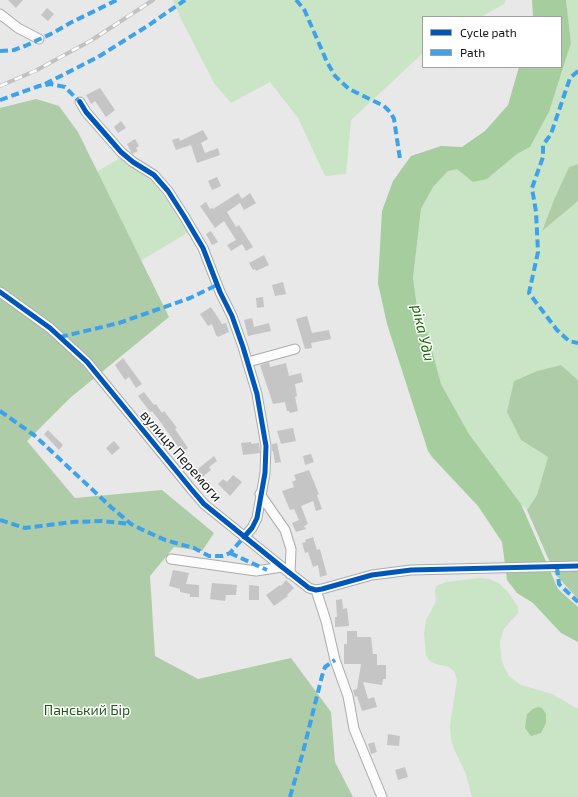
<!DOCTYPE html>
<meta charset="utf-8">
<style>
body{margin:0}
#map{position:relative;width:578px;height:797px;overflow:hidden;background:#e8e8e8;font-family:"Exo 2",sans-serif}
canvas{display:block}
.legend{position:absolute;left:422px;top:16px;width:140px;height:52px;box-sizing:border-box;background:#fff;border:1px solid #a1a1a1;margin:0;padding:5px 7px;list-style:none;font-size:12px;color:#131413}
.legend li{display:flex;align-items:center;gap:8px;height:20px}
.legend b{width:20px;border:1px solid #a1a1a1}
</style>
<div id="map">
<canvas width="578" height="797"></canvas>
<ul class="legend">
<li><b style="height:5px;background:#0057b8"></b>Cycle path</li>
<li><b style="height:5px;background:#3da2ea"></b>Path</li>
</ul>
</div>
<script>
const ctx = document.querySelector('canvas').getContext('2d');
ctx.lineJoin = 'round';
function fill(path, color) {
  ctx.fillStyle = color;
  ctx.fill(path, 'evenodd');
}
function toPath(rows) {
  const path = new Path2D();
  for (const r of rows) {
    path.moveTo(r[0], r[1]);
    for (let i = 2; i < r.length; i += 2) path.lineTo(r[i], r[i + 1]);
  }
  return path;
}
function strokePath(path, color, width, dash) {
  ctx.strokeStyle = color;
  ctx.lineWidth = width;
  ctx.lineCap = dash ? 'butt' : 'round';
  ctx.setLineDash(dash || []);
  ctx.stroke(path);
}
function label(font, color, halo, rows, align = 'center') {
  ctx.font = font + ' "Exo 2",sans-serif';
  ctx.lineWidth = 3;
  ctx.setLineDash([]);
  ctx.textBaseline = 'middle';
  ctx.strokeStyle = halo;
  ctx.fillStyle = color;
  for (const [text, x, y, turn = 0] of rows) {
    ctx.save();
    ctx.translate(x, y);
    ctx.rotate((+turn || 0) * Math.PI / 180);
    ctx.textAlign = isNaN(turn) ? turn : align;
    if (halo) ctx.strokeText(text, 0, 0);
    ctx.fillText(text, 0, 0);
    ctx.restore();
  }
}
fill(toPath([
 [173,0,506,0,504,4,481,17,423,17,423,53,351,120,346,174,325,176,298,118,270,82,231,103,214,83,180,17],
 [566,0,578,0,578,164,569,167,542,230,578,201,578,380,561,365,537,371,514,381,521,440,548,457,537,495,527,510,521,504,469,434,441,384,427,331,418,314,413,278,421,209,433,187,448,171,457,168,473,182,487,179,517,154,530,147,549,112,571,43],
 [120,158,152,181,158,187,189,232,137,263,86,178],
 [478,578,489,579,499,583,508,592,518,607,518,613,504,629,500,641,501,658,505,669,510,677,521,685,552,694,578,709,578,797,472,797,466,774,454,749,451,739,450,725,457,680,454,671,449,667,436,664,430,661,426,655,424,634,426,620,436,602,435,592,436,586,446,582]
]), '#cae5c5');
fill(toPath([
 [36,99,59,106,78,132,169,317,70,398,27,441,75,498,162,490,214,533,202,551,174,547,150,576,155,656,198,679,291,658,331,712,335,762,353,797,0,797,0,108],
 [578,164,578,201,542,231,554,200,569,167],
 [561,365,578,380,578,599,555,574,527,510,537,495,548,457,521,440,507,412,514,381,537,371]
]), '#adcca7');
fill(toPath([
 [532,0,566,0,571,43,549,112,530,147,517,154,487,179,473,182,457,169,448,171,433,187,421,209,413,278,418,314,427,331,441,384,469,434,521,504,558,589,578,607,578,642,561,633,533,603,517,593,507,580,502,542,478,506,432,457,428,451,387,324,378,283,382,211,393,181,411,156,441,146,462,147,485,131,508,105,519,67,561,67,561,17,533,17],
 [538,707,542,708,546,714,546,723,541,733,531,736,525,728,527,714,533,709]
]), '#a5cd9d');
fill(toPath([
 [8,0,23,0,16,8],
 [47,8,54,14,48,21,41,15],
 [100,88,115,110,106,117,95,101,91,104,86,95],
 [121,121,126,128,118,133,114,127],
 [203,130,208,139,201,143,205,153,218,148,220,155,197,163,191,145,176,150,172,140,179,138,180,141],
 [135,139,139,146,136,148,138,151,132,154,127,144],
 [217,177,221,186,212,190,208,181],
 [238,193,242,199,250,193,256,203,244,210,240,203,227,212,236,227,239,225,253,247,246,251,242,244,231,251,227,245,236,240,224,221,215,228,200,206,206,202,210,209,212,208,213,209],
 [211,231,218,242,212,245,206,234],
 [264,255,269,265,256,271,255,269,253,270,249,263],
 [283,282,286,294,275,296,272,285],
 [263,297,264,307,257,308,256,298],
 [211,307,222,324,226,323,229,332,218,337,216,335,212,324,208,326,200,314],
 [307,316,312,333,329,330,331,339,311,343,312,348,305,349,296,319],
 [252,318,254,327,269,323,271,331,248,336,244,320],
 [123,358,142,384,136,388,129,377,125,380,115,365],
 [269,362,270,367,286,363,289,376,301,373,303,382,295,384,297,396,295,397,298,411,290,413,289,411,287,411,285,402,273,404,260,365],
 [144,392,154,405,156,404,162,413,164,411,177,428,175,429,188,448,182,452,162,424,152,411,150,412,138,396],
 [293,428,296,441,281,444,277,431],
 [48,430,63,445,59,450,44,434],
 [114,441,120,448,112,455,106,448],
 [251,442,251,444,259,443,260,453,243,455,241,443],
 [277,443,281,462,275,463,273,451,272,451,272,444],
 [311,454,314,462,305,465,303,456],
 [214,456,217,461,209,467,211,470,200,479,194,472],
 [309,470,319,494,317,495,322,509,316,511,313,501,301,506,308,524,304,526,306,529,296,532,292,523,299,520,294,509,290,510,282,491,294,487,292,482,296,480,294,475],
 [233,475,242,482,230,496,218,484,223,479,227,482],
 [313,537,317,550,320,549,327,575,320,577,318,565,313,567,308,552,305,553,302,543,306,542,305,540],
 [173,570,189,573,186,584,199,585,199,597,190,597,190,594,180,592,180,589,169,586],
 [286,580,294,588,287,595,288,596,274,606,266,595,280,585,281,586],
 [212,583,237,585,236,595,226,595,225,601,210,599],
 [249,585,259,586,259,600,249,600],
 [342,599,343,609,347,608,349,626,335,627,335,617,337,617,336,600],
 [347,631,357,631,357,637,371,637,373,654,377,654,377,665,386,665,386,679,383,679,382,685,363,682,368,699,374,697,377,707,362,711,357,696,355,697,353,690,357,689,361,664,344,664,344,644,347,644],
 [388,734,400,736,399,746,387,745],
 [374,742,377,752,371,754,368,744],
 [405,767,408,777,398,780,395,770]
]), '#c5c5c5');
const minor = toPath([
 [0,14,18,28,39,39],
 [80,102,86,112,121,152,133,162,154,175,168,191,184,216,203,248,220,292,232,316,243,347,257,394,266,446,265,473,257,518,252,528,244,537],
 [0,292,50,328,87,362,192,490,204,504,282,567,309,588,316,590,322,589,372,575,411,570,578,566],
 [248,362,295,349],
 [260,494,285,530,291,549,290,574],
 [171,559,256,571,282,567],
 [316,590,326,621,335,660,348,696,354,729,382,797]
]);
strokePath(minor, '#acacac', 11);
strokePath(minor, '#fcfcfc', 9);
const rail = toPath([
 [0,86,35,71,92,40,153,0]
]);
strokePath(rail, '#c0c1c0', 4);
strokePath(rail, '#fff', 2.5, [8]);
strokePath(toPath([
 [296,0,304,9,327,62,335,76,349,89,384,106,391,113,394,119,400,159],
 [0,51,14,50,25,46,53,33,70,23,117,0],
 [578,71,570,78,551,134,543,145,543,157,532,188,536,212,538,252,529,293,557,330,569,341,578,343],
 [45,84,98,57,149,25,185,0],
 [0,100,39,86,51,84,65,87,80,102],
 [60,337,119,323,190,298,217,285],
 [0,411,34,435,112,508,131,524,141,529,165,540,194,548,209,556,223,556,230,553,244,537],
 [0,520,25,528,73,522,102,521,130,524],
 [230,553,267,570],
 [557,567,559,584,578,602],
 [290,797,303,752,322,676,325,667,335,660]
]), '#3da2ea', 4, [8, 4]);
strokePath(toPath([
 [80,102,86,112,121,152,133,162,154,175,168,191,184,216,203,248,220,292,232,316,243,347,257,394,266,446,265,473,257,518,252,528,244,537],
 [0,292,50,328,87,362,192,490,204,504,282,567,309,588,316,590,322,589,372,575,411,570,578,566]
]), '#0057b8', 5);
label('14px', '#131413', '#fff', [
 ["вулиця Перемоги",181,456,49]
]);
label('14px', '#205916', '#fff', [
 ["Панський Бір",87,710]
]);
label('italic 15px', '#186604', '#fff', [
 ["ріка Уди",423,333,77]
]);
</script>
